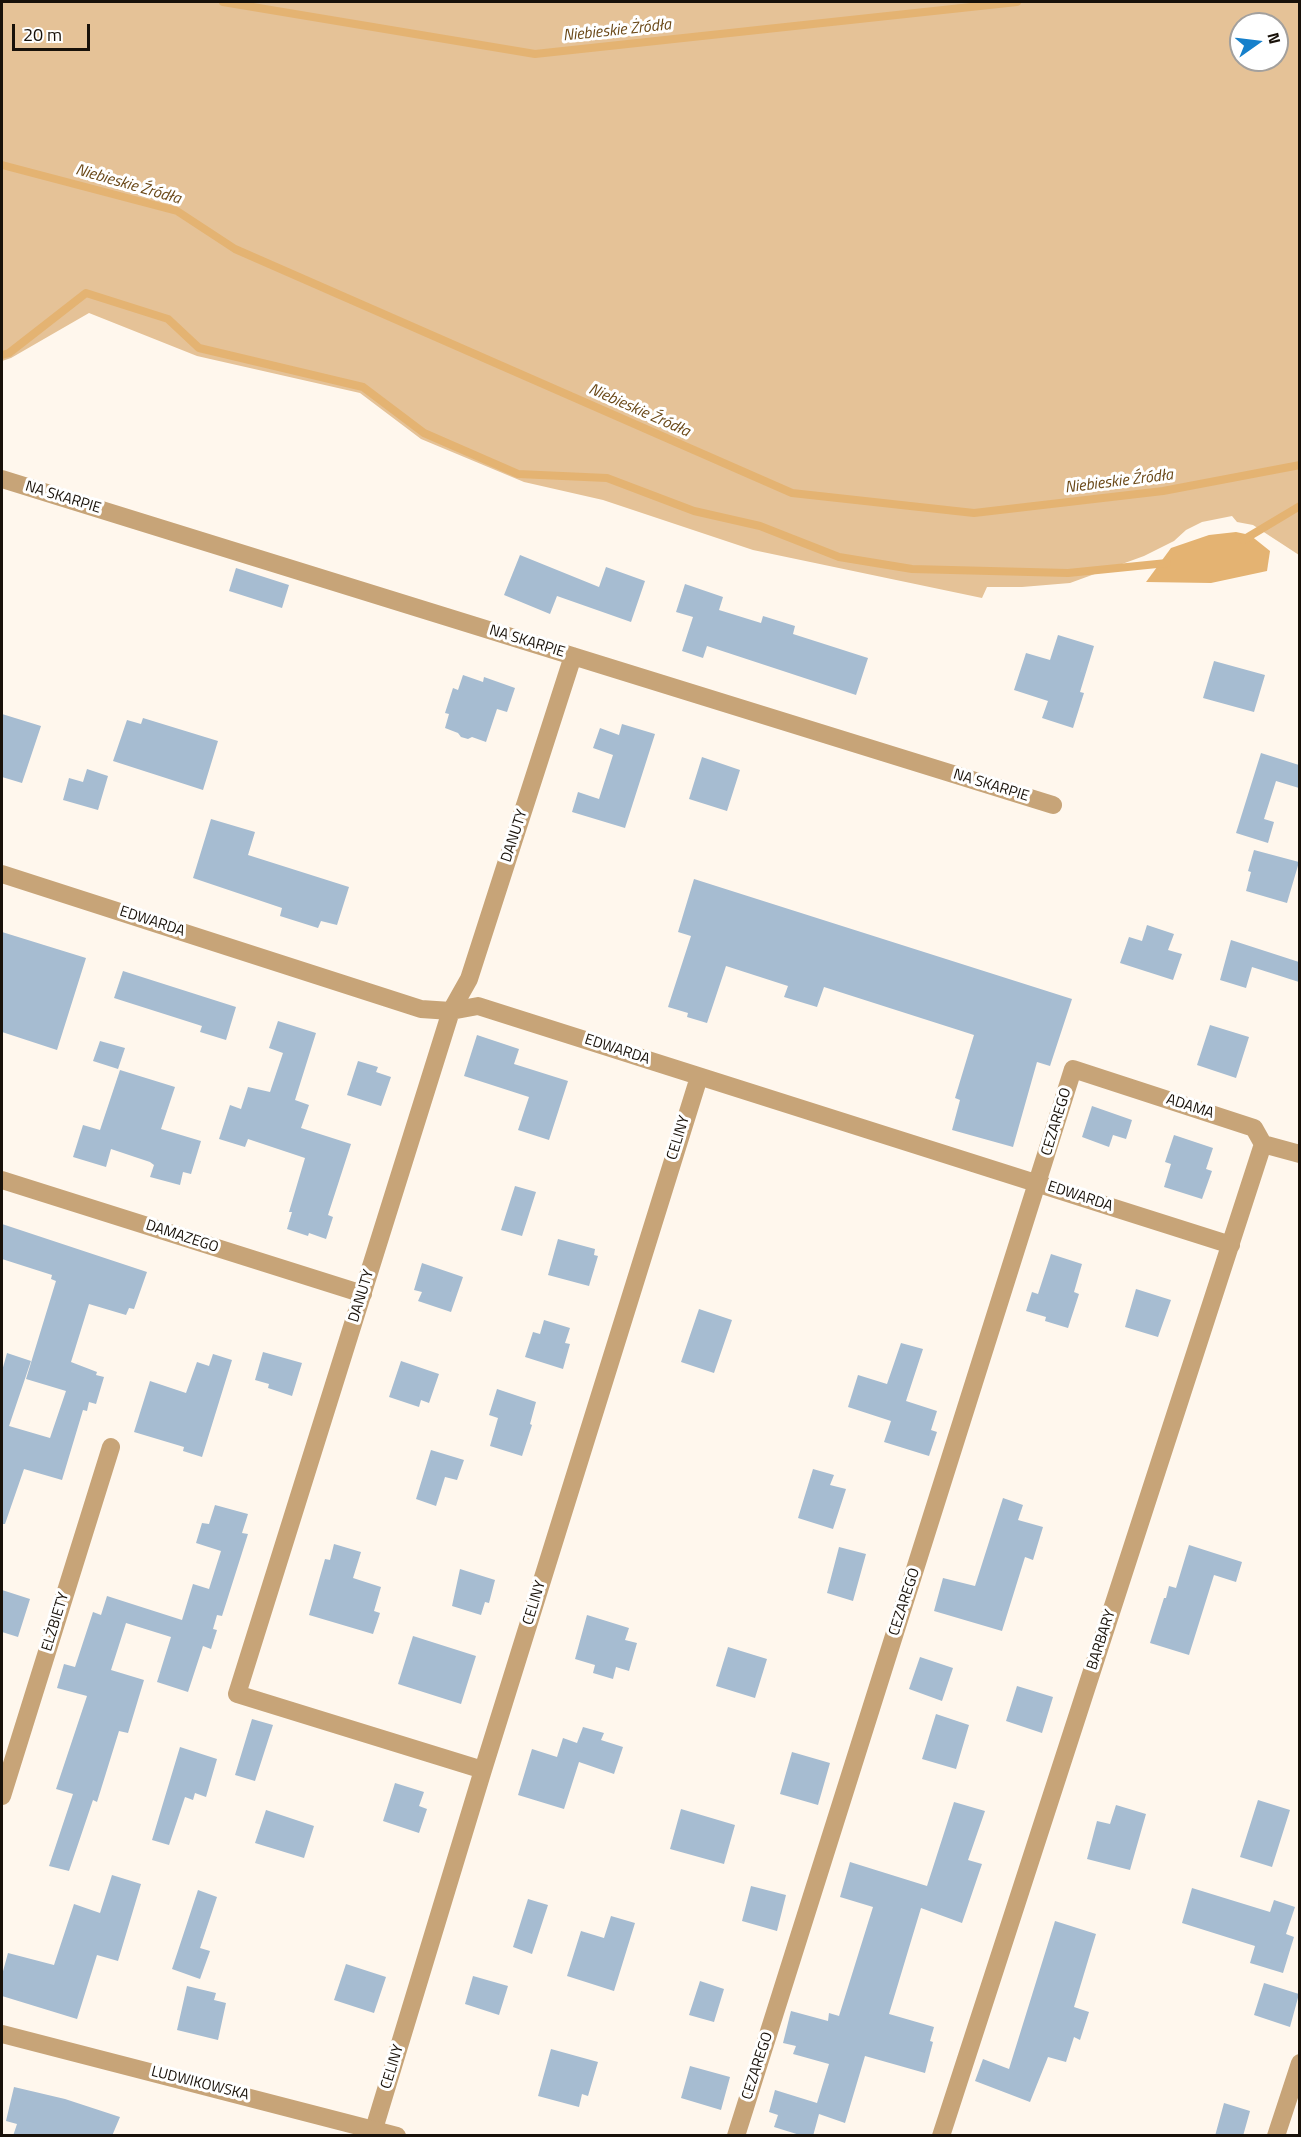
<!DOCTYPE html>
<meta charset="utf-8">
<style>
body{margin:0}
#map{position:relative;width:1301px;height:2137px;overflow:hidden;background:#fff7ed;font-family:"Titillium Web",sans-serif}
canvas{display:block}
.frame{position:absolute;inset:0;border:3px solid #181109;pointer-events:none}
.north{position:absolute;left:1229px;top:12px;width:60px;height:60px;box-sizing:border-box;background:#fff;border:2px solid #a3a09d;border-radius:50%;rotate:76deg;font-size:16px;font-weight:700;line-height:24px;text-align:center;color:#181109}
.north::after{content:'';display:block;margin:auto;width:21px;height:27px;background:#1680cb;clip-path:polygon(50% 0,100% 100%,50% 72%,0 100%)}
.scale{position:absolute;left:12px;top:24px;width:78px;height:27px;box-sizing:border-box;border:3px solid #181109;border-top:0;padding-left:8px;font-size:18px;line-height:21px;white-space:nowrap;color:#181109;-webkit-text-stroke:4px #fff;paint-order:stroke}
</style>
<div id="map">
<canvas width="1301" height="2137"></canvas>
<div class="frame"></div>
<div class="north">N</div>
<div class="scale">20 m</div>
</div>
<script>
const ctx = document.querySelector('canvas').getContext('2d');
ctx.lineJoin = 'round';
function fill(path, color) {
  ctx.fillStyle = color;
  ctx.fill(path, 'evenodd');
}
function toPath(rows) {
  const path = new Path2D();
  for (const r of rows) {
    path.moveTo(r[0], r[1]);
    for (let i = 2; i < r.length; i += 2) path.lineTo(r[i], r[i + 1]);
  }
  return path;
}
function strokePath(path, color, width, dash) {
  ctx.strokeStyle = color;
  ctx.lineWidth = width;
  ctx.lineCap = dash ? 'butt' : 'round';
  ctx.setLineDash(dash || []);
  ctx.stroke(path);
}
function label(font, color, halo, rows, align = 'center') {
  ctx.font = font + ' "Titillium Web",sans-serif';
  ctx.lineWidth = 6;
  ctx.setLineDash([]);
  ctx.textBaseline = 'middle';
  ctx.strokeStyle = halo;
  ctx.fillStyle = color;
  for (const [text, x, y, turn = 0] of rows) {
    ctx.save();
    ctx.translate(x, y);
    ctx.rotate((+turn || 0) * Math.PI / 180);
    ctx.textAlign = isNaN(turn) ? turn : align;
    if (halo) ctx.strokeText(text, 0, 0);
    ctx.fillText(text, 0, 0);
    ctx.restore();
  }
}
fill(toPath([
 [2,2,1299,2,1299,555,1253,525,1237,522,1232,516,1202,522,1186,530,1174,541,1144,556,1070,583,1022,587,987,587,982,598,753,550,603,500,524,482,421,439,360,393,197,356,89,313,11,358,2,361],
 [1241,24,1277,24,1277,60,1241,60]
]), '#e5c297');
fill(toPath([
 [1236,532,1250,535,1270,551,1267,571,1211,583,1146,582,1171,548,1209,535]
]), '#e4b372');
strokePath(toPath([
 [223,2,535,54,1017,2],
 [2,165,177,211,235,249,792,493,974,513,1163,491,1300,465],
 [2,355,9,353,86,293,168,319,199,348,363,387,424,433,518,474,607,478,694,511,760,526,839,557,912,569,1068,573,1167,563],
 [1243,540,1300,506]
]), '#e4b372', 8);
fill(toPath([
 [520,555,599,587,606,567,645,581,631,622,557,596,550,614,504,595],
 [236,568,289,585,282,608,229,591],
 [685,584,723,597,719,610,761,623,763,616,795,626,793,634,868,658,856,695,707,646,703,658,682,651,693,617,676,612],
 [1058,635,1094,646,1080,692,1084,693,1073,728,1042,718,1048,701,1014,690,1026,653,1050,660],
 [1214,661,1265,675,1254,712,1203,698],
 [463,675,483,682,484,677,515,688,507,712,497,709,486,742,472,737,468,739,461,737,458,733,445,728,449,714,445,713,453,688,458,690],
 [2,714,41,726,22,783,2,777],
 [143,718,218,741,203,790,113,761,127,720,141,724],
 [622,724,655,734,625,828,572,812,578,792,599,799,613,755,593,748,600,728,619,735],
 [1261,753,1299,765,1299,788,1276,781,1264,819,1274,822,1268,843,1236,833],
 [702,757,740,770,727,811,689,799],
 [87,769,108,776,98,810,63,800,69,778,83,782],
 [211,819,255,832,248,855,349,887,337,925,321,921,318,928,280,916,282,908,193,878],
 [1254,850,1299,862,1287,903,1246,891,1251,872,1248,871],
 [694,879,1072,999,1050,1066,1037,1062,1013,1147,952,1130,960,1100,955,1098,974,1035,824,987,817,1007,784,997,788,986,726,966,707,1023,687,1017,688,1013,668,1007,691,936,678,932],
 [1147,925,1174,934,1168,950,1182,954,1173,980,1120,963,1129,937,1142,941],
 [2,932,86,958,57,1050,2,1032],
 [1231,940,1299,962,1299,982,1252,967,1246,988,1220,980],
 [123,971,236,1007,226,1040,200,1032,202,1026,114,998],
 [278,1021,316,1033,295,1100,309,1105,301,1128,351,1144,328,1215,333,1217,326,1239,309,1233,308,1236,287,1229,292,1212,289,1212,305,1158,248,1139,245,1147,219,1139,230,1105,241,1109,248,1087,270,1092,283,1053,269,1048],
 [1210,1025,1249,1037,1236,1078,1197,1065],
 [477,1035,519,1049,514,1064,568,1081,549,1140,518,1130,529,1097,464,1076],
 [100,1041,125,1048,118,1069,93,1061],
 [358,1061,378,1067,376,1072,391,1077,381,1106,347,1095],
 [120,1070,175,1087,161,1129,201,1141,191,1174,183,1172,180,1185,150,1177,154,1165,150,1162,111,1149,106,1167,73,1157,83,1125,100,1130],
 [1092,1106,1132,1120,1126,1139,1113,1135,1109,1147,1082,1137],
 [1174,1135,1213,1148,1206,1169,1212,1171,1202,1199,1164,1187,1171,1164,1165,1162],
 [515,1186,536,1192,522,1236,501,1230],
 [2,1224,147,1272,134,1309,129,1308,126,1315,89,1304,71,1362,97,1372,96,1375,104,1377,96,1404,89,1402,87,1411,83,1410,62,1480,24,1469,5,1524,2,1524,2,1371,7,1353,31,1361,9,1426,50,1438,66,1391,26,1379,56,1281,51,1279,52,1275,2,1259],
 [558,1239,595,1249,594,1255,598,1256,589,1286,548,1275],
 [1051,1254,1082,1264,1074,1292,1079,1294,1068,1328,1045,1321,1046,1317,1026,1311,1032,1292,1038,1294],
 [422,1263,463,1277,451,1312,418,1301,422,1292,414,1290],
 [1136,1289,1171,1300,1158,1337,1125,1327],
 [699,1309,732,1320,714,1373,681,1362],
 [544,1320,570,1328,565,1343,570,1344,563,1369,525,1357,533,1332,540,1334],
 [901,1343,923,1349,906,1401,937,1411,931,1430,937,1432,929,1456,884,1442,891,1421,848,1407,858,1375,887,1384],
 [263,1352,302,1363,292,1396,268,1388,269,1384,255,1380],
 [213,1354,232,1360,202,1457,183,1451,184,1447,134,1432,150,1381,186,1393,197,1362,209,1366],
 [401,1361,439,1374,429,1403,421,1400,419,1407,389,1397],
 [497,1389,536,1402,530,1424,532,1425,522,1456,490,1446,498,1418,489,1415],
 [431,1450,464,1460,457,1480,445,1477,436,1506,416,1499],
 [813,1469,834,1475,830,1485,846,1489,833,1529,798,1518],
 [1003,1498,1023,1505,1018,1520,1043,1527,1033,1560,1025,1557,1002,1631,934,1611,943,1578,975,1586],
 [215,1505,248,1514,242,1533,248,1534,222,1616,217,1615,213,1629,217,1630,211,1649,203,1646,188,1692,157,1682,171,1637,126,1623,111,1670,144,1680,128,1733,119,1731,97,1802,93,1800,69,1871,49,1866,73,1794,56,1789,87,1696,57,1688,64,1664,75,1667,93,1612,101,1615,107,1596,182,1620,193,1584,209,1589,221,1551,196,1543,202,1523,209,1524],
 [334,1544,361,1552,353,1578,381,1587,374,1611,380,1613,373,1634,309,1615,325,1559,330,1560],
 [1189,1545,1242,1562,1236,1582,1214,1575,1189,1655,1150,1643,1164,1598,1166,1598,1169,1586,1176,1588],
 [839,1547,866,1554,853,1601,827,1593],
 [460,1569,495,1580,489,1603,485,1602,481,1615,452,1606],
 [2,1590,30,1599,18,1637,2,1632],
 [587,1615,629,1628,625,1640,637,1643,629,1671,616,1667,613,1679,593,1673,595,1665,575,1659],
 [413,1636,476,1656,461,1704,398,1684],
 [728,1647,767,1659,755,1698,716,1686],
 [920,1657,953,1668,942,1701,909,1689],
 [1017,1686,1053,1697,1042,1733,1006,1721],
 [936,1714,969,1725,956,1769,922,1759],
 [252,1719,273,1725,255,1781,235,1775],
 [583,1727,604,1733,601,1740,623,1747,614,1774,579,1762,564,1809,518,1795,532,1749,557,1757,563,1738,577,1743],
 [180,1747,217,1759,206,1797,195,1793,193,1800,185,1797,169,1845,152,1840],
 [792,1752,830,1763,818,1805,780,1794],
 [395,1783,424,1792,419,1806,427,1809,419,1833,383,1821],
 [1258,1800,1290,1810,1272,1867,1240,1857],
 [954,1802,985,1811,968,1860,982,1864,962,1923,921,1908,889,2014,934,2027,930,2041,933,2042,925,2073,865,2056,845,2123,819,2114,813,2136,803,2136,774,2127,778,2115,769,2112,775,2090,817,2103,829,2064,793,2054,796,2046,783,2043,791,2011,828,2021,829,2013,839,2016,873,1907,840,1897,850,1862,927,1886],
 [1116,1805,1146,1814,1130,1870,1087,1859,1097,1821,1110,1824],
 [681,1809,735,1825,724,1864,670,1849],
 [266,1810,314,1826,304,1858,255,1843],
 [112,1875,141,1884,118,1961,97,1955,77,2019,2,1996,2,1975,8,1953,54,1965,74,1904,100,1913],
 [751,1886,786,1895,777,1931,742,1921],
 [1192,1888,1270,1912,1274,1900,1295,1907,1286,1934,1294,1937,1283,1973,1250,1963,1255,1946,1182,1923],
 [198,1890,217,1897,200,1948,210,1951,200,1979,172,1969],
 [528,1899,548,1905,532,1954,513,1947],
 [611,1916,635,1923,614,1991,567,1976,581,1931,604,1938],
 [1055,1921,1096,1934,1074,2007,1089,2012,1080,2040,1074,2037,1066,2062,1048,2057,1030,2102,975,2081,983,2059,1009,2069],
 [346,1964,386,1977,374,2013,334,2000],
 [473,1976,508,1986,499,2015,465,2004],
 [700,1981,724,1989,714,2022,689,2015],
 [1264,1983,1299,1994,1290,2027,1254,2015],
 [187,1986,216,1993,214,2000,226,2003,218,2040,177,2030],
 [551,2049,598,2062,588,2096,582,2094,579,2107,538,2096],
 [690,2066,730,2077,721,2110,681,2098],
 [14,2087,65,2099,120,2117,112,2136,13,2136,17,2124,6,2121],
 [1224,2103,1250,2111,1243,2136,1215,2136]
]), '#a6bcd1');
strokePath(toPath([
 [2,479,1053,805],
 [2,874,421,1009,451,1011,478,1006,1231,1245],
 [2,1180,363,1294],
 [483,1770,237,1694,451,1011,469,979,573,656],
 [2,1796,111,1447],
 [374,2129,483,1770,699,1077],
 [736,2136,1073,1069,1254,1128,1263,1144,1300,1154],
 [941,2136,1263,1144],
 [1276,2136,1300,2063]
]), '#c7a478', 18);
strokePath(toPath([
 [2,2034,397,2136]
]), '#c7a478', 18);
label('15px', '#181109', '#fff', [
 ["NA SKARPIE",63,498,17],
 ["NA SKARPIE",527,642,17],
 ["NA SKARPIE",991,786,17],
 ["DANUTY",515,836,-72],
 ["EDWARDA",152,922,18],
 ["EDWARDA",617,1050,18],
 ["ADAMA",1190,1107,18],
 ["CEZAREGO",1057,1122,-73],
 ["CELINY",679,1138,-73],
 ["EDWARDA",1080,1197,18],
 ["DAMAZEGO",182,1237,18],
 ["DANUTY",362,1296,-73],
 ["CEZAREGO",905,1602,-72],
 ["CELINY",535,1603,-73],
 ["ELŻBIETY",56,1622,-73],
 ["BARBARY",1102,1640,-72],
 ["CEZAREGO",758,2066,-72],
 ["CELINY",393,2067,-73],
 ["LUDWIKOWSKA",200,2084,14]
]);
label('italic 16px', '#6a4817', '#fff', [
 ["Niebieskie Żródła",617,31,-6],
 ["Niebieskie Źródła",128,185,16],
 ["Niebieskie Źródła",639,411,24],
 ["Niebieskie Źródła",1119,482,-7]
]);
</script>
